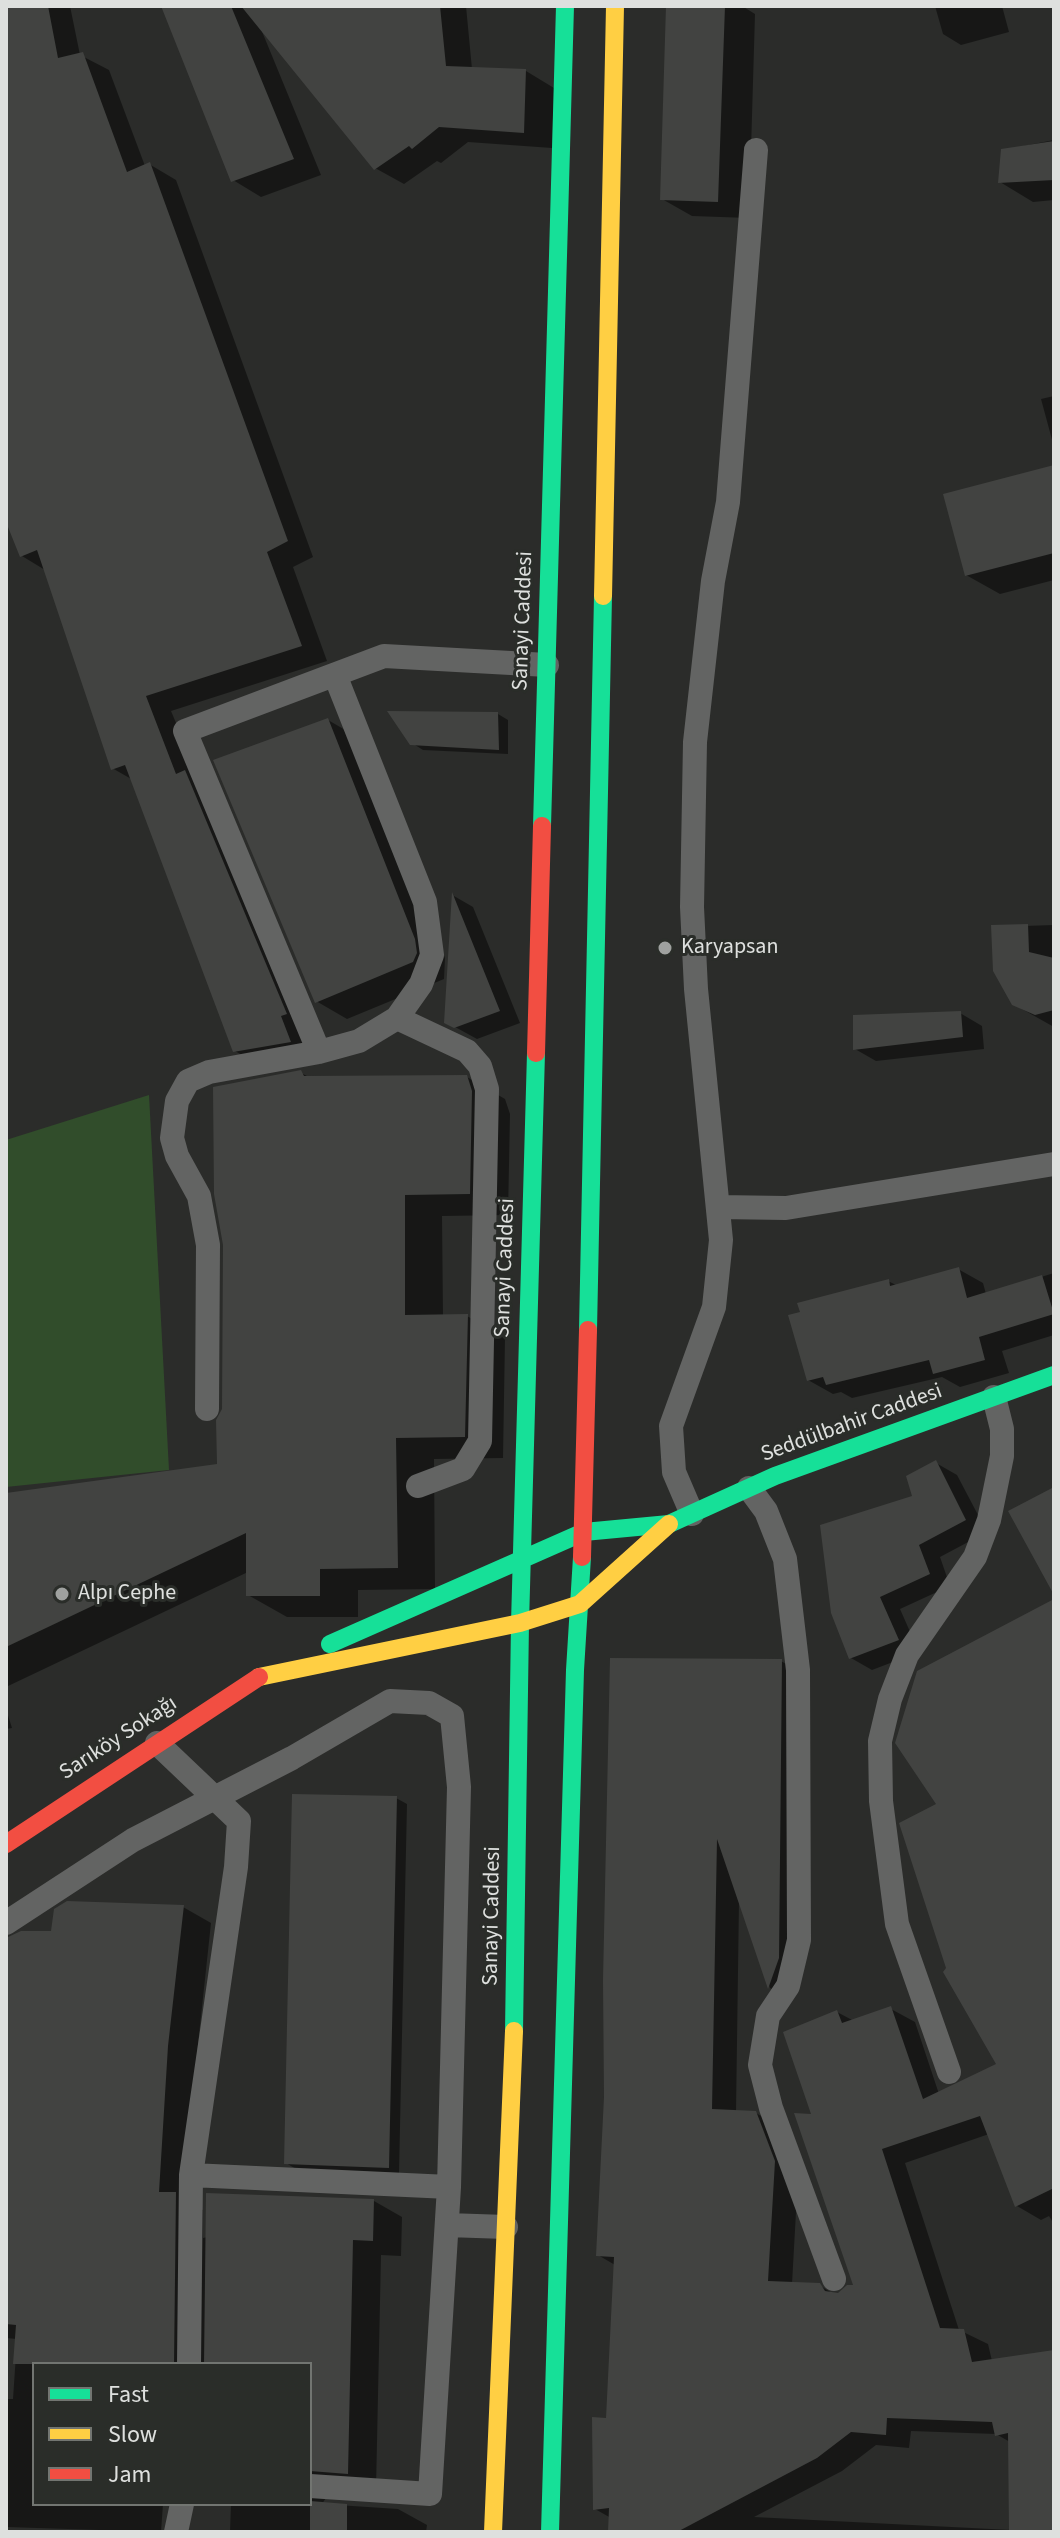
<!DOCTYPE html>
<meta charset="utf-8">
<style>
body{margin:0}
#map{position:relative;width:1060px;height:2538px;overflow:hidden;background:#2b2c2a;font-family:"Source Sans 3",sans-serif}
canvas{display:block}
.frame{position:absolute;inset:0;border:8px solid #dee0de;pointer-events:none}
.legend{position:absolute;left:32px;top:2362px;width:280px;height:144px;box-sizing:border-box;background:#2a2d29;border:2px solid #727571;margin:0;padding:10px 14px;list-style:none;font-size:24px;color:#dee0de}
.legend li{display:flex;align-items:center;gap:16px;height:40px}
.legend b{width:40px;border:2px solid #727571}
</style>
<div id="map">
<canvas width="1060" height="2538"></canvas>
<div class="frame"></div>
<ul class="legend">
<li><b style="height:10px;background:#16e098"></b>Fast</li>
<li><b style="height:10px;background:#ffcf43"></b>Slow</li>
<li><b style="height:10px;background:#f24e42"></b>Jam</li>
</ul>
</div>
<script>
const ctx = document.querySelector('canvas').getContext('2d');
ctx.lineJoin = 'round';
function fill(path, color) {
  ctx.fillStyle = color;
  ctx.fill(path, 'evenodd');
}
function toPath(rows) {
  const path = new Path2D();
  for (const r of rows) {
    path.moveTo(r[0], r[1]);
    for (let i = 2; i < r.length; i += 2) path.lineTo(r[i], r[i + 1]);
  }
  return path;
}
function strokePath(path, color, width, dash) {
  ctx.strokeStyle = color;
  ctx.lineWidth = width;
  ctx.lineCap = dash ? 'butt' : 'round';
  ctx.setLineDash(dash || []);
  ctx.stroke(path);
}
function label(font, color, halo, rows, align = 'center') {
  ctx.font = font + ' "Source Sans 3",sans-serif';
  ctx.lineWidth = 6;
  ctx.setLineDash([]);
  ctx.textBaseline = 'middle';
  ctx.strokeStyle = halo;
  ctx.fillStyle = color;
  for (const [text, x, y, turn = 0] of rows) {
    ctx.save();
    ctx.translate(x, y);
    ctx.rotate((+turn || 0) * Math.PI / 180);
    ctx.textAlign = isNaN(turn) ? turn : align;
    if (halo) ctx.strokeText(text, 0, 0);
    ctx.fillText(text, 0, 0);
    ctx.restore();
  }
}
fill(toPath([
 [149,1095,169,1470,6,1487,6,1140]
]), '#314d2b');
fill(toPath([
 [6,6,70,6,80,55,109,70,145,166,149,164,176,180,313,557,293,567,327,661,171,711,316,1056,261,1066,235,1051,133,780,112,768,45,570,22,556,6,516],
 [163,6,466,6,472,69,526,71,554,88,552,148,468,142,441,163,437,161,404,184,375,168,261,29,321,175,261,197,233,180],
 [668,6,742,6,755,14,749,218,692,216,662,199],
 [935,6,1002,6,1009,32,961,45,943,34],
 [1054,140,1054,200,1033,202,1000,182,1003,150],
 [1054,396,1054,447,1041,399],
 [1054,467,1054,580,1000,594,966,575],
 [498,714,508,720,508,754,423,750,412,743],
 [328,720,359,738,445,958,444,979,347,1019,316,1001],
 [454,896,473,907,520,1023,477,1039,446,1022],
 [1054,925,1054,1027,1013,1004,993,927],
 [960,1013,982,1026,984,1049,876,1061,855,1049],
 [301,1073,311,1078,467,1077,505,1099,510,1114,508,1215,442,1216,443,1316,467,1316,505,1338,503,1458,434,1459,435,1589,358,1590,358,1617,287,1617,248,1595,248,1572,6,1687,6,1495,219,1466,224,1410],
 [958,1269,983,1283,986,1294,1054,1273,1054,1335,1002,1351,1009,1373,960,1387,942,1377,852,1398,841,1392,833,1394,808,1380,888,1281,898,1286],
 [936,1463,957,1475,987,1532,940,1557,950,1586,900,1609,919,1652,872,1670,851,1658,915,1497],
 [781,1661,805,1675,792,2001,770,1988,739,1901,736,2112,756,2113,780,2127,798,2176,792,2284,819,2285,835,2295,856,2287,814,2116,837,2012,854,2021,891,2009,915,2022,939,2094,999,2065,948,1969,938,1804,1054,1670,1054,2224,1049,2216,1041,2220,1017,2206,989,2134,905,2163,959,2330,988,2344,992,2361,1054,2352,1054,2532,610,2532,611,2518,595,2509,608,2420,615,2265,598,2255,606,2097],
 [911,2431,996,2434,1010,2442,1011,2530,754,2517,842,2471,876,2445,909,2448],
 [6,1709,12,1728,6,1729],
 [396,1798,407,1804,399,2173,296,2169,286,2163],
 [183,1907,211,1923,196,2063,187,2201,203,2210,203,2238,374,2201,402,2217,401,2256,381,2255,376,2489,333,2487,322,2504,398,2509,427,2525,426,2532,230,2532,231,2504,310,2504,310,2364,34,2364,34,2504,163,2504,161,2532,6,2527,6,2399,13,2399,17,2339,6,2338,6,1952,53,1933]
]), '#0007');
fill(toPath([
 [6,6,48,6,58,58,83,52,127,172,150,162,288,541,267,552,302,646,146,696,176,774,185,770,287,1014,281,1016,291,1042,233,1052,125,765,111,770,37,550,20,557,6,522],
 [161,6,231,6,294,159,231,182],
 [241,6,440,6,446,66,526,69,524,133,439,127,412,149,409,146,374,170],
 [666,6,725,6,718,202,660,200],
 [1054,141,1054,180,998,183,1001,149],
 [1054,465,1054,553,965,576,943,494],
 [387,711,498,712,499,750,410,745],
 [328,718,415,939,417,953,413,962,315,1003,213,760],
 [452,892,500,1011,454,1028,444,1023],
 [1028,924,1029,952,1054,958,1054,1010,1035,1015,1012,1005,993,971,991,925],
 [961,1011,963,1037,853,1050,853,1015],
 [301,1070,304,1076,467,1075,472,1091,470,1194,405,1195,405,1315,468,1314,465,1437,396,1438,398,1568,320,1569,320,1596,246,1596,246,1533,6,1647,6,1493,217,1464,216,1420,222,1409,223,1245,214,1194,213,1087],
 [959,1267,967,1298,1042,1275,1054,1314,979,1337,985,1360,933,1374,929,1360,826,1385,823,1377,807,1381,788,1315,800,1312,797,1303,889,1279,890,1286],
 [936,1460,966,1520,919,1545,930,1574,880,1597,899,1640,849,1659,831,1613,820,1525,912,1496,906,1476],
 [1054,1487,1054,1595,1008,1511],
 [1054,1599,1054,2188,1015,2207,980,2116,882,2149,940,2328,964,2329,972,2362,1054,2350,1054,2532,1009,2532,1008,2433,995,2436,992,2422,887,2418,886,2435,851,2432,817,2458,677,2532,608,2532,609,2508,593,2510,592,2417,606,2418,614,2257,596,2256,604,2097,603,1980,610,1658,782,1659,779,1958,768,1989,717,1839,712,2109,756,2111,775,2161,768,2281,820,2283,825,2291,838,2293,847,2285,853,2285,794,2113,811,2114,783,2032,837,2010,842,2023,891,2006,923,2099,996,2064,943,1972,946,1968,899,1823,936,1804,895,1743,917,1671],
 [292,1794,397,1796,389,2168,284,2164],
 [67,1901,184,1905,168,2046,159,2192,176,2192,174,2364,13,2364,16,2325,6,2324,6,1938,21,1931,51,1931,54,1909],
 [206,2193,374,2199,373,2241,353,2240,348,2474,310,2471,310,2364,204,2364],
 [310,2501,347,2504,347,2532,310,2532]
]), '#424341');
strokePath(toPath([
 [397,1018,467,1051,480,1066,487,1089,480,1441,463,1469,418,1486],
 [319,1052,185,731,384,656,547,665],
 [719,1207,786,1208,1054,1164],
 [207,1409,208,1245,199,1196,177,1156,172,1138,177,1101,188,1081,209,1072,319,1052,359,1041,397,1018,421,984,432,955,425,902,335,675],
 [749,1488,766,1511,785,1559,798,1670,799,1940,788,1986,768,2016,760,2065,771,2108,834,2279],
 [692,1514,674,1472,671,1426,714,1307,721,1240,696,989,692,907,695,742,713,581,728,502,756,150],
 [157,1743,239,1821,236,1867,191,2175,189,2364],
 [6,1923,133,1840,292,1758,390,1701,429,1703,452,1716,459,1787,449,2187,430,2494,310,2486],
 [949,2072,897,1924,881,1801,880,1741,890,1699,907,1655,975,1557,989,1520,1002,1456,1002,1429,994,1397],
 [191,2175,449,2187],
 [447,2225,506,2227],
 [176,2532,182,2504]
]), '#636463', 24);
strokePath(toPath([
 [542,826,565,6],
 [588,1330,603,596],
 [669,1524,775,1476,1054,1375],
 [330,1644,584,1532,669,1524],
 [514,2031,520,1623,536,1053],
 [550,2532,575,1670,582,1557]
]), '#16e098', 18);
strokePath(toPath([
 [603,596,615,6],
 [259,1677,520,1623,580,1604,669,1524],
 [493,2532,514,2031]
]), '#ffcf43', 18);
strokePath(toPath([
 [536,1053,542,826],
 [582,1557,588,1330],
 [6,1844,259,1677]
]), '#f24e42', 18);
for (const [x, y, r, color] of [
 [665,948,8,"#9fa19f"],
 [62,1594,8,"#9fa19f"]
]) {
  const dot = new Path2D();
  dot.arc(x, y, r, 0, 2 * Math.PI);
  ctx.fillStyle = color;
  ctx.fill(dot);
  strokePath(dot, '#2a2d29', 3);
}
label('22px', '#dee0de', '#2a2d29', [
 ["Sanayi Caddesi",524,621,-88],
 ["Sanayi Caddesi",506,1268,-88],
 ["Seddülbahir Caddesi",852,1424,-20],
 ["Sarıköy Sokağı",119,1739,-33],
 ["Sanayi Caddesi",493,1916,-89]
]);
label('22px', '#dee0de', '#2a2d29', [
 ["Karyapsan",681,948],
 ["Alpı Cephe",78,1594]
], 'left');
</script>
